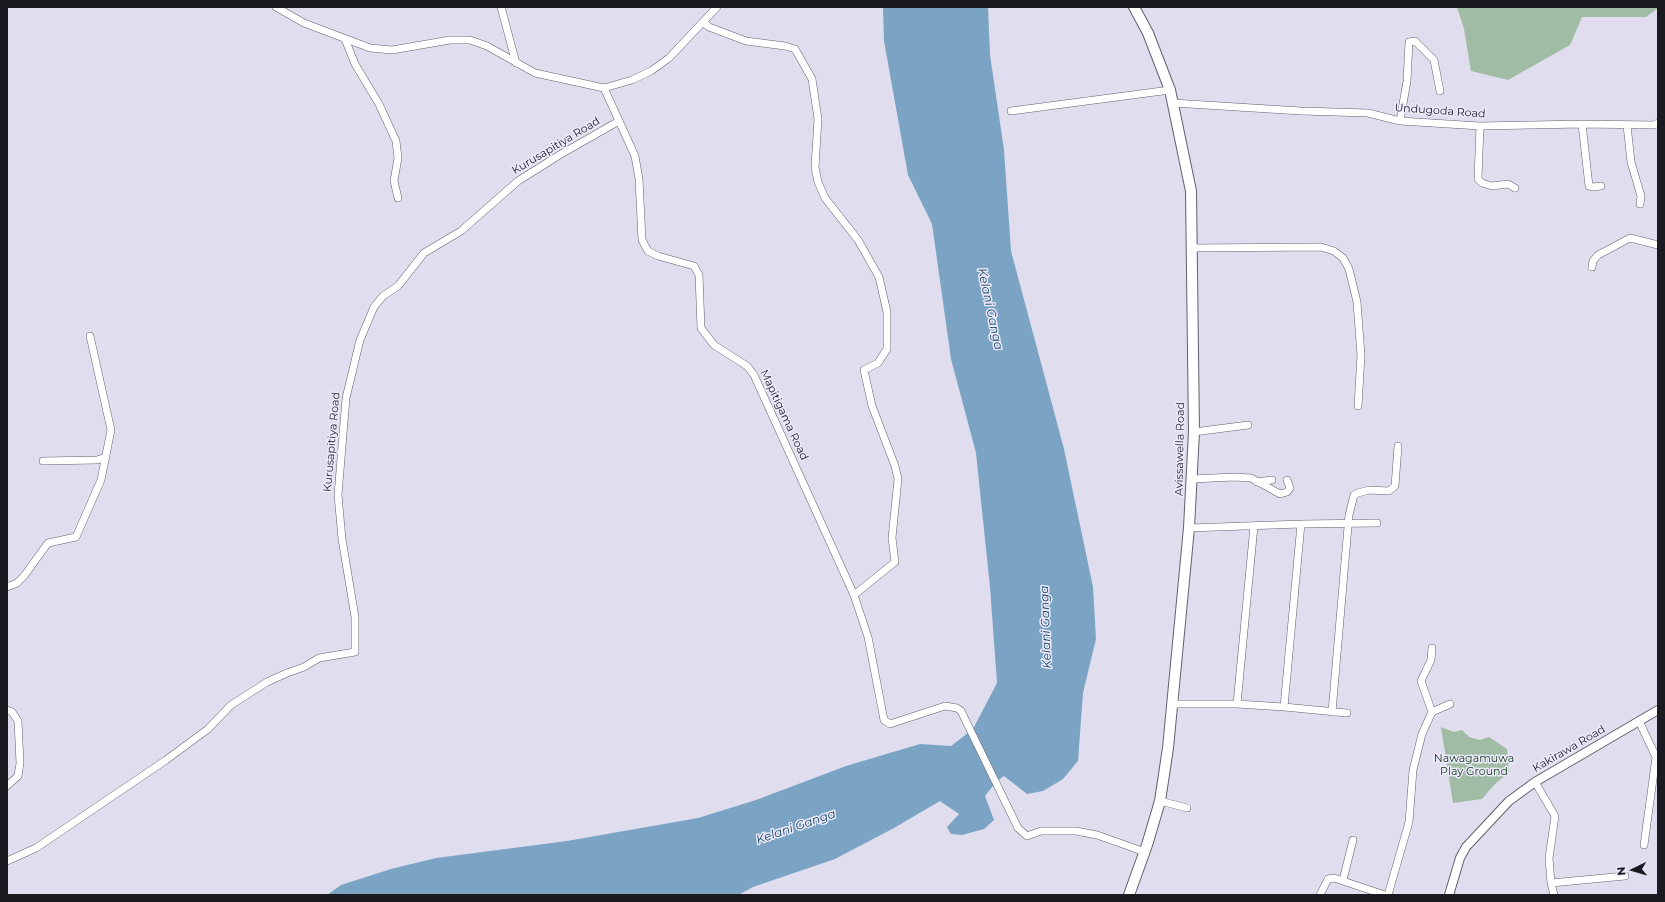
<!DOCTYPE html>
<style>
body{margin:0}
#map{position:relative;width:1665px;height:902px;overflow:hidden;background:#e0ddee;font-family:Montserrat,sans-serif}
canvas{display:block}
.frame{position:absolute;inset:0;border:8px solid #1b1a20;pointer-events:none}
.north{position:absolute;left:1613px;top:850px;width:40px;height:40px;-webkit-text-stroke:3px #edeafb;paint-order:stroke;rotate:265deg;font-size:11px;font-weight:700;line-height:16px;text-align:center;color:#1b1a20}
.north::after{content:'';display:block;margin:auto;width:14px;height:18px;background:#1b1a20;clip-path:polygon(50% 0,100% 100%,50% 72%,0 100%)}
</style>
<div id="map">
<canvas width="1665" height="902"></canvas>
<div class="frame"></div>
<div class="north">N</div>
</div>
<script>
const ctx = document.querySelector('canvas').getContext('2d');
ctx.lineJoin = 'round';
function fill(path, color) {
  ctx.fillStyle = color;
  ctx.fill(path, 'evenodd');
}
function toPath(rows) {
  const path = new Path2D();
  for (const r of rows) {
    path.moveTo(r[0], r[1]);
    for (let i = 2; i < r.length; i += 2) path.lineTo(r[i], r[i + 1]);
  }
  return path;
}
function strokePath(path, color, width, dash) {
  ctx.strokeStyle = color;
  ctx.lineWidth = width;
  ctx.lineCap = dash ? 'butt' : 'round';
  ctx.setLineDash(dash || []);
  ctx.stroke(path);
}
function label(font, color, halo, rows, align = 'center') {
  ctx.font = font + ' Montserrat,sans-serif';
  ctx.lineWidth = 3;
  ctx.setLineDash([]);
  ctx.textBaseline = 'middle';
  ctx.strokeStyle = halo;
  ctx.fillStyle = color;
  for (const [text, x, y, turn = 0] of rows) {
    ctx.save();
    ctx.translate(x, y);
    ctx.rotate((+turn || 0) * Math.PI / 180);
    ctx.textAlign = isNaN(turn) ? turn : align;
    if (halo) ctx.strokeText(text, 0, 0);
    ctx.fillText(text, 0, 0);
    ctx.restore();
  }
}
fill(toPath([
 [1457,7,1658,7,1658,8,1646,17,1582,17,1570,45,1508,80,1471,71,1464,29],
 [1441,727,1454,732,1462,730,1469,737,1480,740,1489,737,1507,749,1509,772,1494,785,1482,799,1453,803]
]), '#a1bca5');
fill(toPath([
 [883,7,988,7,990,55,1004,150,1011,251,1064,449,1093,587,1096,639,1083,693,1078,761,1063,779,1043,791,1027,794,1004,776,996,782,985,796,994,820,984,829,962,835,951,834,947,827,959,814,940,801,894,828,835,859,753,887,738,895,327,895,341,885,391,869,436,858,567,841,698,818,756,800,846,766,920,744,951,746,973,729,997,683,990,587,976,453,951,359,932,224,908,175,884,41]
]), '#7ba4c4');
const minor = toPath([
 [276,7,304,23,370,48,392,50,450,40,470,40,487,46,535,73,604,88,632,80,651,71,669,58,717,7],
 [501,7,516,63],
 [703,22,709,27,746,41,785,46,795,49,812,79,818,119,815,167,818,182,825,198,858,240,879,277,887,312,887,349,878,363,864,370,872,406,895,466,898,479,892,538,895,562,854,595],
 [345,39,355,64,379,104,396,141,398,158,394,181,398,198],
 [604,88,635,156,639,179,642,240,648,251,658,256,694,266,699,275,701,328,714,345,747,366,754,375,854,595,868,637,884,720,890,724,945,706,957,708,961,711,1018,828,1027,836,1041,831,1076,831,1097,835,1145,852],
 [1173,103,1301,111,1368,113,1400,121,1480,126,1582,124,1654,125,1658,123],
 [1011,111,1170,90],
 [1400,121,1407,81,1409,42,1415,41,1434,60,1440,91],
 [1582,124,1589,186,1593,187,1601,186],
 [1627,125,1631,162,1641,196,1640,204],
 [1480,126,1478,179,1482,183,1492,186,1508,184,1515,188],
 [1191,248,1321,247,1334,251,1343,258,1349,269,1357,302,1361,355,1358,406],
 [1592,267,1593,261,1598,255,1630,238,1658,245],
 [1194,432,1248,425],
 [43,461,97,460,106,457],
 [1193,479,1233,477,1251,478,1280,494,1287,492,1290,488,1287,480],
 [1257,482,1272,480],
 [1189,528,1301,524,1377,523],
 [7,587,17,583,24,576,48,543,76,537,101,480,111,430,90,336],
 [1172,704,1237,704,1284,707,1347,713],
 [1237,704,1254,526],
 [1284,707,1301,524],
 [7,710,12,712,18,721,20,763,18,776,7,786],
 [1332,712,1349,515,1354,495,1358,493,1369,490,1389,491,1395,486,1398,446],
 [1432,712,1421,681,1431,660,1432,648],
 [1639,721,1656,757,1644,845],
 [1535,782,1555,816,1549,858,1551,883,1554,895],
 [1160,801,1187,808],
 [7,861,36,848,166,760,208,729,231,705,267,682,287,673,304,667,319,658,355,652,355,617,342,539,338,495,346,398,360,340,374,307,383,296,398,286,424,253,461,231,518,181,561,154,619,121],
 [1343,880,1353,840],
 [1551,883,1625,876],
 [1320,895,1328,879,1334,878,1385,895],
 [1388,895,1409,822,1413,770,1422,734,1432,712,1450,704]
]);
const tertiary = toPath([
 [1449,895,1460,858,1466,847,1509,801,1535,782,1658,710]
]);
const primary = toPath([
 [1129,895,1147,845,1160,801,1168,748,1189,528,1194,432,1191,191,1170,90,1148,33,1134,7]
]);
strokePath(minor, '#62606f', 8);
strokePath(tertiary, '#62606f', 10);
strokePath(primary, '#62606f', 12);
strokePath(minor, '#fff', 7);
strokePath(tertiary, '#fff', 8);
strokePath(primary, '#fff', 10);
label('11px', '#1b1a20', '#edeafb', [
 ["Undugoda Road",1440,111,4],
 ["Kurusapitiya Road",556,146,-31],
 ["Mapitigama Road",784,415,65],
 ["Kurusapitiya Road",332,442,-85],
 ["Avissawella Road",1180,449,-89],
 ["Kakirawa Road",1569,749,-30]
]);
label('11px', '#0d3a19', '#edeafb', [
 ["Nawagamuwa",1474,759],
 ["Play Ground",1474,772]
]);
label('italic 12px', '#0f4161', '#edeafb', [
 ["Kelani Ganga",990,309,78],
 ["Kelani Ganga",1046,627,-92],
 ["Kelani Ganga",796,827,-19]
]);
</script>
